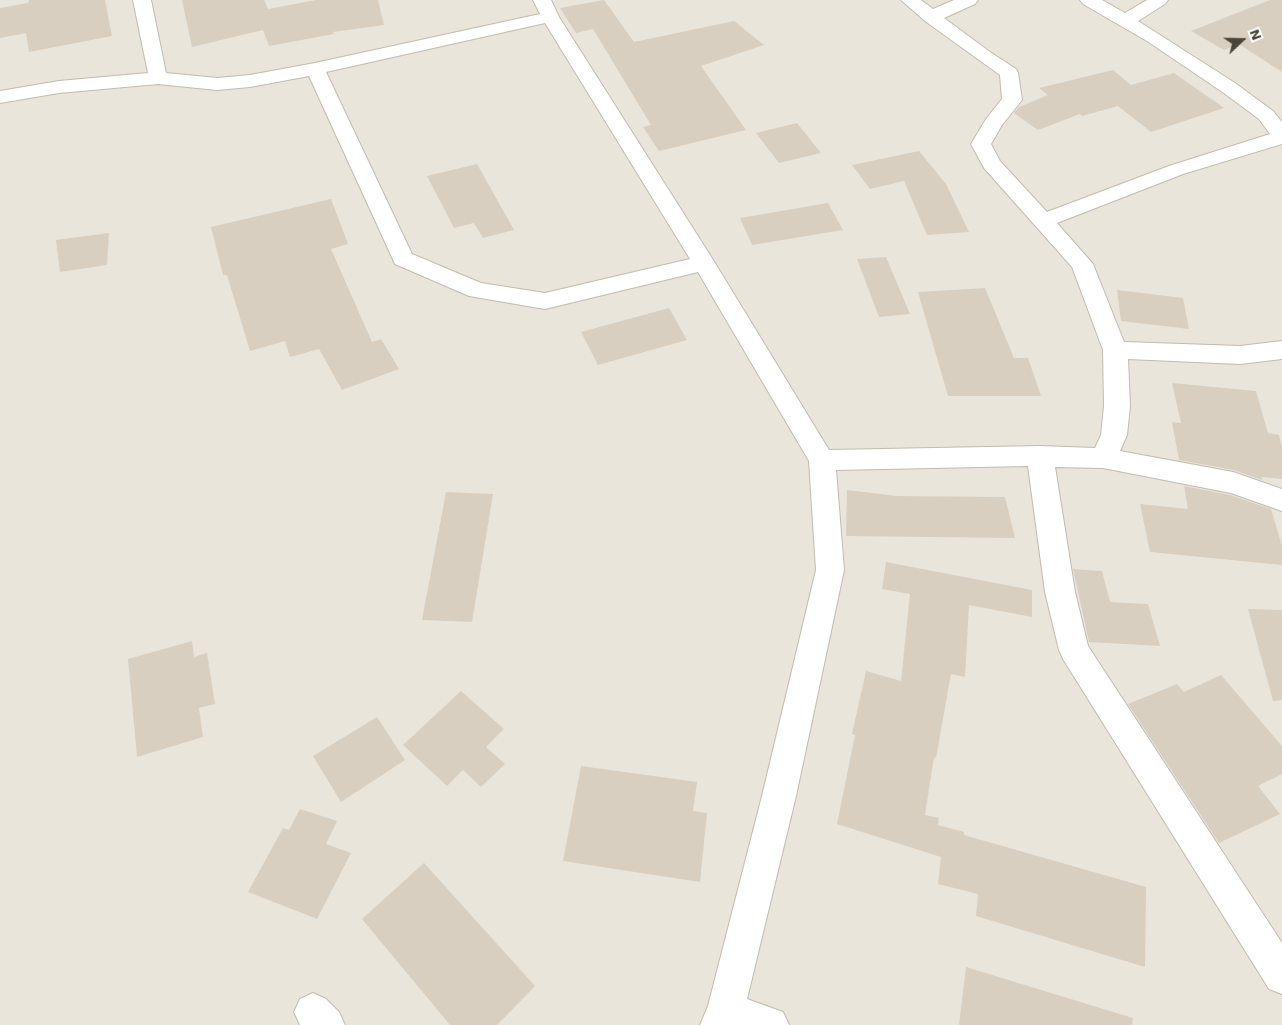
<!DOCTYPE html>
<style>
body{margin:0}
#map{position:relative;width:1282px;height:1025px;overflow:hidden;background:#f6f3ec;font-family:"Work Sans",sans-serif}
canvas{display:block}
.north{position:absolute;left:1217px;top:15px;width:50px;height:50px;-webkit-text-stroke:4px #fff;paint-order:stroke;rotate:69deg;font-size:14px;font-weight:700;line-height:20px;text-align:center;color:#4b4439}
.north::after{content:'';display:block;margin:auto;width:18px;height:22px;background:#4b4439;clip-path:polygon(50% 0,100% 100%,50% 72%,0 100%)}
</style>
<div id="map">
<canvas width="1282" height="1025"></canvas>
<div class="north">N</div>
</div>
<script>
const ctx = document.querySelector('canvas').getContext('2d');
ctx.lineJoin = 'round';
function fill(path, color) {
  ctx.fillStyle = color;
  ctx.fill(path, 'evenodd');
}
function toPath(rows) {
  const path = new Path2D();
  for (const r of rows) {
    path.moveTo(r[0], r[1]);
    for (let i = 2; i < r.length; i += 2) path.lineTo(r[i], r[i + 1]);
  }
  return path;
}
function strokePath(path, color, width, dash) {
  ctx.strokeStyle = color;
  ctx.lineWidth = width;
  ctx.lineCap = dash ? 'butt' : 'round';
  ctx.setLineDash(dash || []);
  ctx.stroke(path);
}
fill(toPath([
 [0,0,1282,0,1282,1025,0,1025]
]), '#eae5da');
fill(toPath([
 [29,0,105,0,112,36,29,52,26,33,0,38,0,8,28,3],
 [182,0,264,0,268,9,316,0,378,0,384,25,333,32,334,34,269,46,263,30,192,47],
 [604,0,634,42,734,21,764,45,701,66,746,130,659,151,643,127,651,125,593,29,576,33,560,8],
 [1270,0,1282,0,1282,72,1239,44,1224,50,1191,31],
 [1113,70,1131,85,1174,73,1224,108,1151,132,1118,106,1082,116,1080,114,1038,130,1014,113,1019,107,1048,95,1039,88],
 [797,123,821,153,779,163,756,133],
 [919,151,946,184,969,232,927,235,904,181,870,189,852,165],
 [477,164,514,230,483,238,474,223,454,228,427,176],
 [331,199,348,244,331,249,372,342,381,339,399,369,342,390,319,349,290,357,285,341,250,351,227,275,223,275,211,227],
 [828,203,843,230,752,245,740,218],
 [109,233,107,265,60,272,56,240],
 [886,257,910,314,879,317,857,259],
 [985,288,1014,358,1028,358,1041,396,948,396,918,292],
 [1117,290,1183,298,1189,329,1121,321],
 [669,308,687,340,598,365,581,332],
 [1172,383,1256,391,1268,433,1279,435,1282,448,1282,479,1261,477,1262,480,1234,470,1179,460,1172,422,1181,423],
 [1184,486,1230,495,1271,509,1282,546,1282,565,1150,552,1140,504,1188,509],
 [847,490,897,496,1005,497,1015,538,846,536],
 [446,492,493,494,472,622,422,620],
 [886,562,1032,590,1032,617,969,605,965,677,951,674,936,758,934,757,925,815,939,818,938,825,964,832,964,835,1146,887,1145,967,976,916,978,894,938,884,941,857,837,824,855,735,852,734,866,671,901,681,910,594,882,589],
 [1073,569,1102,571,1110,602,1148,604,1160,646,1089,642],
 [1248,609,1282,610,1282,700,1273,701],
 [192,641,194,657,207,653,215,704,199,708,203,737,137,757,128,659],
 [1221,675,1282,746,1282,774,1258,786,1280,814,1219,843,1128,704,1177,684,1184,692],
 [461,691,504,729,486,747,505,764,481,787,463,770,447,786,403,745],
 [377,717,405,760,341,802,313,756],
 [581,766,697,782,693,811,707,813,700,882,563,861],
 [300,809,337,821,326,844,351,853,317,919,248,892,283,828,289,830],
 [424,863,535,986,497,1025,450,1025,362,919],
 [966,967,1133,1018,1132,1025,959,1025]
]), '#d8cfc1');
const minor = toPath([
 [133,0,151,0,166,73,217,78,250,75,315,63,540,14,533,0,551,0,559,17,715,263,829,450,1040,446,1095,448,1101,435,1104,406,1103,350,1072,267,984,168,971,144,986,119,1002,99,1000,75,925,21,901,0,921,0,933,9,954,0,978,0,975,4,944,18,990,52,1016,69,1018,73,1022,100,1002,125,991,144,1000,161,1047,212,1169,166,1270,134,1259,119,1221,91,1147,41,1083,4,1080,0,1102,0,1125,13,1147,0,1168,0,1165,4,1138,21,1235,83,1273,111,1282,122,1282,144,1183,174,1057,223,1093,264,1124,342,1240,346,1282,341,1282,359,1240,364,1128,359,1130,406,1127,435,1120,451,1233,472,1282,489,1282,511,1231,493,1103,468,1055,467,1075,592,1088,646,1282,943,1282,994,1269,989,1063,659,1059,650,1045,592,1028,466,836,470,844,570,796,796,747,999,783,1012,789,1025,700,1025,708,1006,762,796,816,570,809,461,698,272,545,309,469,296,395,264,309,76,250,87,217,90,158,84,59,93,0,103,0,91,59,81,148,73,133,0],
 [545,23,690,259,545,293,481,283,412,254,326,72,545,23],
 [313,993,326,999,339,1012,345,1025,300,1025,294,1012,300,999,313,993]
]);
strokePath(minor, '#c2bbae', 2);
fill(minor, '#fff');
</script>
